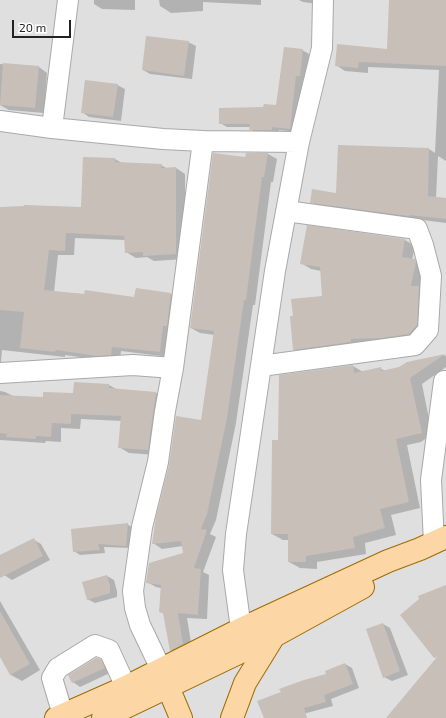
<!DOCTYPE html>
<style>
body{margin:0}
#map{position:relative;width:446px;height:718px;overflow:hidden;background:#f2efe9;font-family:"Exo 2",sans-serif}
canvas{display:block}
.scale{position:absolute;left:12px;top:20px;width:59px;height:18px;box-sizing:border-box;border:2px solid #222;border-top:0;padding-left:5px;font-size:12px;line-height:14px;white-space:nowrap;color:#222;-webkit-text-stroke:3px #fff;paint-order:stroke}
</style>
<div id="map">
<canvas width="446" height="718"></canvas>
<div class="scale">20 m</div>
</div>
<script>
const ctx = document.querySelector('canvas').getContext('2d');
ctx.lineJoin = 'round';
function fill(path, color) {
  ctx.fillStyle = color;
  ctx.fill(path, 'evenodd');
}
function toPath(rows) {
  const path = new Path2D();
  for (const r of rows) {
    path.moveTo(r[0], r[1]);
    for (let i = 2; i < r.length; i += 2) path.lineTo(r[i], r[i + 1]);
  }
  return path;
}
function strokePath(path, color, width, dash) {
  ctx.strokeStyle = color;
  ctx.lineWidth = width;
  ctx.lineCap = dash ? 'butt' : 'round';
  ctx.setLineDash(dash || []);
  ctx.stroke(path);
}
fill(toPath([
 [0,0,446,0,446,718,0,718]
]), '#e0dfdf');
fill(toPath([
 [94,0,135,0,135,10,102,9,94,4],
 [159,0,261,0,261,5,203,2,203,11,171,13,160,6],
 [299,0,319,0,318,4,303,2],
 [390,0,446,0,446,161,438,156,436,198,446,199,446,223,320,207,311,202,337,194,429,149,435,153,439,70,368,67,368,73,345,71,336,65,388,50],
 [188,42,196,46,192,79,150,74,143,70],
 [302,50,309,54,307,79,303,79,297,132,279,130,278,134,257,133,250,129,251,127,227,127,220,123,276,106],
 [0,64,39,67,47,73,44,113,9,110,0,105],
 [117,85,125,89,121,121,89,117,82,112],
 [268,154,277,159,273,182,271,182,255,305,253,305,236,423,216,520,210,534,216,537,203,572,209,575,207,619,187,618,192,649,180,656,171,650,165,614,160,612,161,588,156,587,147,582,184,553,183,546,162,549,153,543,202,421,215,335,200,333,191,328,246,158],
 [115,159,122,163,161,165,168,169,176,168,185,174,185,259,154,261,147,257,136,258,126,252,125,240,75,238,74,255,58,255,54,292,135,298,136,289,171,294,180,299,169,357,121,351,120,360,107,361,65,355,65,357,2,350,0,373,0,208,82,208],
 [405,240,415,246,412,260,425,266,419,339,303,355,294,349,294,317,323,297,321,271,311,269,301,263],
 [444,355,446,356,446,367,422,384,432,434,421,442,407,445,420,508,391,515,396,535,365,543,366,554,317,562,317,569,300,568,289,562,289,540,283,540,272,534,279,441,353,366,363,372,380,368,385,371,399,368,407,363],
 [109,385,118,390,156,393,165,398,157,455,129,453,119,447,122,421,81,419,80,429,61,428,61,442,46,441,45,443,0,440,0,391,5,392,13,396,44,398,74,394],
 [127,524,133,528,132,548,104,547,105,553,80,555,74,551],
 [34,540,41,544,50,560,12,580,4,575,0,567,0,557],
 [107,576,114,580,117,591,117,597,95,603,87,599],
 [0,601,40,670,22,681,11,675,0,655],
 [383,624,390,628,408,675,392,681,384,677],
 [100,660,108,665,112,672,80,687,73,682],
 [345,664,352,668,359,688,331,699,333,706,303,714,307,718,265,718,327,675]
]), '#0003');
fill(toPath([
 [389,0,446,0,446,66,359,62,358,68,335,66,337,44,387,49],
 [146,36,189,41,184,76,142,70],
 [284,47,303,49,300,76,296,76,290,129,272,127,272,130,249,130,250,124,219,124,219,108,263,107,264,104,276,105],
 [3,63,39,66,35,108,0,105],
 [85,80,118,84,113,117,81,113],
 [338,145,429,148,428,196,446,198,446,219,410,215,409,216,310,203,312,189,336,193],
 [213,153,245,157,246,153,268,153,264,177,262,177,246,300,244,300,227,418,207,514,201,529,207,530,194,568,201,569,198,615,178,613,183,644,170,651,163,613,159,612,161,585,146,583,149,563,183,553,181,541,152,544,156,517,169,465,176,416,201,420,214,331,190,328],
 [83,157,115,158,115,162,162,164,161,168,176,167,176,254,143,256,143,252,125,253,124,236,66,233,65,251,49,250,44,290,84,294,85,290,134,297,136,288,171,293,167,326,163,326,160,352,112,347,111,355,97,356,56,350,55,352,20,348,24,312,0,310,0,207,24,206,24,205,81,207],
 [307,225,405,239,402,257,415,259,416,262,411,286,419,286,417,325,409,334,382,338,351,339,351,342,293,350,290,316,293,316,291,299,322,296,320,267,300,264],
 [445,354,410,378,422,433,396,439,409,502,380,509,385,528,353,537,355,548,306,556,306,562,288,562,288,534,271,534,272,440,278,440,279,375,353,365,354,373,381,367,381,371,399,367,407,362],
 [74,382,109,384,109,388,156,392,148,450,118,448,121,416,71,414,71,424,52,423,51,437,36,436,36,439,6,437,7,434,0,433,0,395,43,397,43,392,73,393],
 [128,523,126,546,98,544,100,550,73,552,71,529],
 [34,538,43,556,0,578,0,555],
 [107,575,110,586,110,593,87,600,82,582],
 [446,585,446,718,386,718,437,657,434,658,400,615,419,599,418,596],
 [0,611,30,664,10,675,0,657],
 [383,623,400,671,383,678,366,629],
 [96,658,101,659,105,668,72,683,68,675],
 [345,663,353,684,324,695,326,702,304,708,307,718,264,718,257,701,281,692,279,689,304,680,326,674,325,671]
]), '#c7bfb8');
const minor = toPath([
 [0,121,52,128,163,139,203,141,299,142],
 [52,128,68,0],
 [261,366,415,345,428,330,431,276,423,245,417,229,286,211],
 [0,373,133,365,173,368],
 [434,543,431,480,444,381],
 [241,629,233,570,236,534,275,271,299,142,322,48,323,0],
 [161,669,140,625,135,608,133,591,142,527,158,462,165,411,173,368,203,141],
 [63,715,52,678,58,668,95,645,109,650,126,687]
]);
const major = toPath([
 [163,675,181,718],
 [56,718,126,687,241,629,388,561,420,549,446,537],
 [103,718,274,636,363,587],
 [232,718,245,683,274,636]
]);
strokePath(minor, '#a9a9a9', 22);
strokePath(major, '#a06b00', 24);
strokePath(minor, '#fff', 20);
strokePath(major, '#fcd6a4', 22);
</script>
